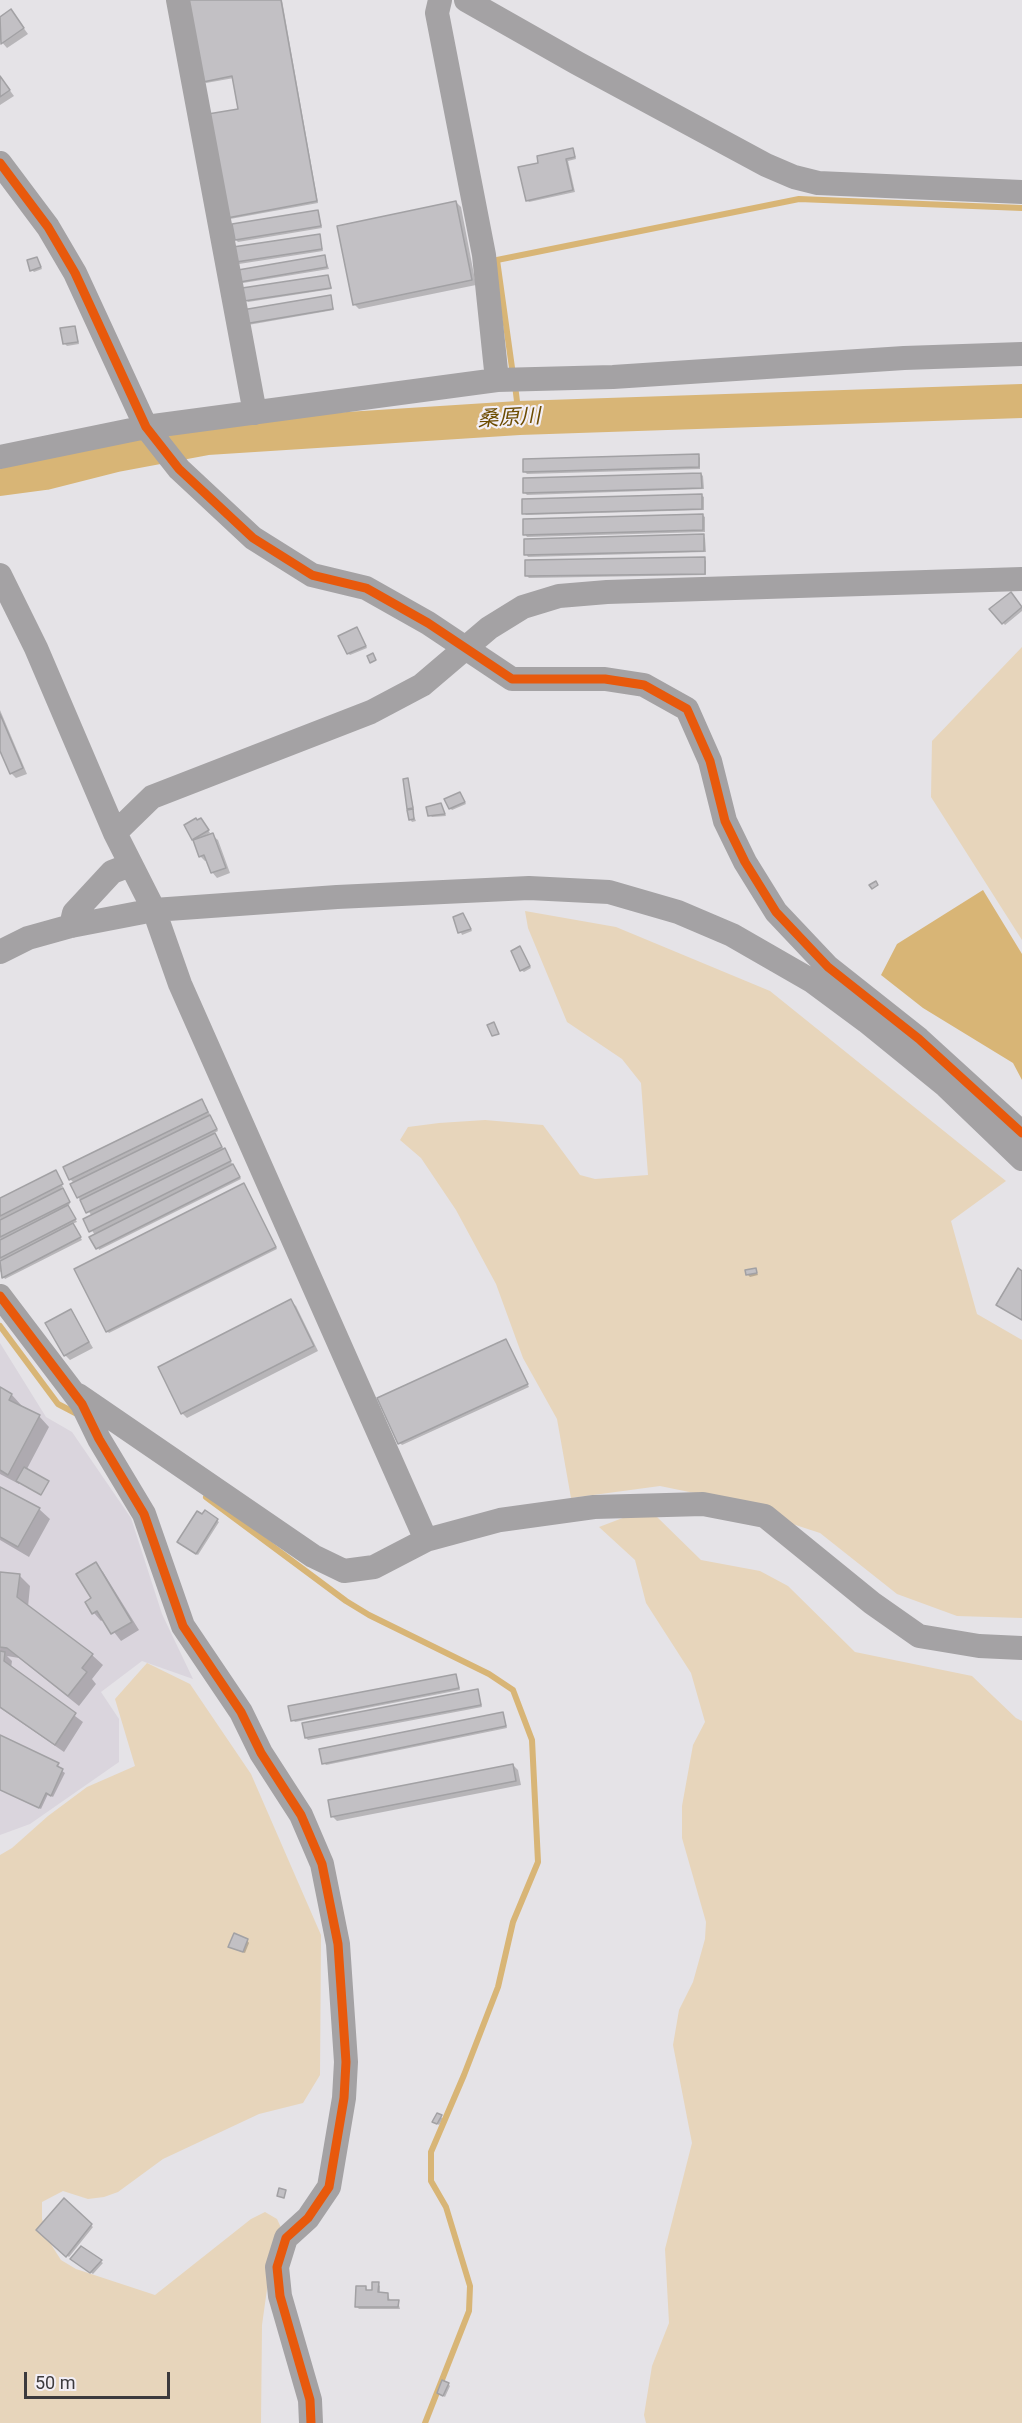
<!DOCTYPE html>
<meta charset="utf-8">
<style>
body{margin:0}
#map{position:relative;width:1022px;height:2423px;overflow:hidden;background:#e5e3e7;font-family:Roboto,sans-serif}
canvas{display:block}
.scale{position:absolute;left:24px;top:2372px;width:146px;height:27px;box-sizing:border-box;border:3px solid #3c3a3d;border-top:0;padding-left:8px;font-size:18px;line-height:21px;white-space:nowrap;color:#3c3a3d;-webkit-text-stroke:4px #f3eff6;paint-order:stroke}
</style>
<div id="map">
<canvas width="1022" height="2423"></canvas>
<div class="scale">50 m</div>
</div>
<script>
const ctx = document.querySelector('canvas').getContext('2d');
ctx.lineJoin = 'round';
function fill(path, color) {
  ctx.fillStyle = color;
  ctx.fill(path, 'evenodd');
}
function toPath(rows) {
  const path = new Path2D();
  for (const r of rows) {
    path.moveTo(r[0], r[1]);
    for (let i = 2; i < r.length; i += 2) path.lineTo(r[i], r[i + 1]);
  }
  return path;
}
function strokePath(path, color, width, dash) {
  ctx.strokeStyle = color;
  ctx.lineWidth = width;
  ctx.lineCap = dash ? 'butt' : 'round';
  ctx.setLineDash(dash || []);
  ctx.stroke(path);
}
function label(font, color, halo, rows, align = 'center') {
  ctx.font = font + ' Roboto,"Noto Sans JP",sans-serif';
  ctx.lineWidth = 4.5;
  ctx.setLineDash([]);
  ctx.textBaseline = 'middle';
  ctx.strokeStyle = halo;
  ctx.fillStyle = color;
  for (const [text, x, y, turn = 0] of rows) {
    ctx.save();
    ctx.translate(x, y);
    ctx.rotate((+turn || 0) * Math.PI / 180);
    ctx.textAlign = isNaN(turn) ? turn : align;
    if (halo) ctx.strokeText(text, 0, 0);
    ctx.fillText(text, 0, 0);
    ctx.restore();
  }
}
fill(toPath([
 [0,1343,46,1417,72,1432,131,1518,162,1614,193,1679,142,1661,101,1692,119,1719,119,1762,30,1824,0,1835]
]), '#dad5dd');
fill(toPath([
 [1022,647,1022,940,931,797,932,741],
 [525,911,616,927,770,991,1006,1181,951,1221,977,1314,1022,1340,1022,1618,957,1616,897,1594,820,1533,704,1495,660,1486,571,1498,557,1419,523,1358,496,1284,456,1210,421,1158,400,1140,408,1127,439,1123,485,1120,543,1125,580,1175,595,1179,648,1175,641,1083,622,1059,567,1022,528,928],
 [641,1511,655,1515,701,1560,760,1571,788,1586,855,1652,972,1676,1016,1718,1022,1721,1022,2423,646,2423,644,2415,652,2366,669,2323,665,2249,692,2143,673,2045,679,2010,693,1982,705,1939,706,1922,682,1838,682,1806,693,1745,705,1722,691,1673,646,1603,635,1560,599,1527],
 [147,1663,190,1684,251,1774,321,1935,320,2075,303,2103,259,2114,163,2159,118,2192,104,2197,88,2199,63,2191,42,2202,42,2219,52,2246,61,2260,76,2269,155,2295,251,2219,265,2212,277,2219,284,2234,269,2275,262,2325,261,2423,0,2423,0,1855,12,1848,48,1816,87,1787,135,1766,115,1699]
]), '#e7d5bb');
fill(toPath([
 [983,890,1022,954,1022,1080,1013,1063,923,1008,881,975,897,944]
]), '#d8b576');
fill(toPath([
 [189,0,282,0,318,203,230,219,240,110,234,78,206,83,204,81],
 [11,11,28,34,7,48,0,40,0,18],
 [0,77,14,96,0,105],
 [573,149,576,159,568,161,575,192,529,202,527,200,540,164],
 [456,202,461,207,476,285,359,309,354,304],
 [318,211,322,228,238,242,236,240],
 [319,235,323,251,239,264,237,262],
 [325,257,329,269,243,283,241,281],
 [37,259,42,269,34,272,32,270],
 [328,277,332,289,248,302,246,300],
 [330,296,334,310,248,325,246,323],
 [75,327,79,344,67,346,65,344],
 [698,455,700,458,700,469,527,474,525,472],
 [701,474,703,476,704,489,527,495,525,493],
 [701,495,704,497,704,510,526,515,524,513],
 [702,515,705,517,705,532,527,537,525,534],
 [703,536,705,538,706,552,528,557,526,554],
 [704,559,706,561,706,575,529,578,527,576],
 [1011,594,1022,607,1022,611,1005,625,992,609],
 [357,629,367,648,350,655,348,653],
 [0,710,27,774,16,778,11,773,0,747],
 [408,780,414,810,411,810,416,821,412,822,410,819,411,811,408,808],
 [460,794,466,804,452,810,450,808],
 [441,805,446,816,432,817,430,815],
 [203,822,210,833,202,837,212,835,218,840,230,873,217,878,212,872,208,860,205,861,200,856,194,839],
 [463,915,472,931,462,935,455,918],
 [520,948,531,968,524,972,521,970],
 [201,1101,206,1106,218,1131,214,1133,241,1179,99,1250,95,1235,85,1220,92,1216,78,1197,75,1184,70,1179],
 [55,1172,63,1187,61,1188,70,1204,67,1206,77,1222,72,1224,82,1240,5,1279,0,1271,0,1199],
 [246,1187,277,1249,109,1333,107,1331],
 [755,1269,758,1275,750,1277,748,1275],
 [291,1301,296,1306,318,1351,187,1418,182,1413],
 [71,1311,93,1348,70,1360,65,1355],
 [506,1340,529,1387,402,1445,400,1443,379,1399],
 [0,1389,12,1395,22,1406,21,1407,39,1416,49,1427,19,1484,0,1474],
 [0,1489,39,1509,50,1519,29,1557,0,1540],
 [205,1512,219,1522,198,1555,181,1544],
 [95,1564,103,1572,139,1630,121,1641,104,1619,101,1621,94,1613],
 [0,1573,19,1575,30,1586,28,1607,92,1655,103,1665,92,1679,96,1684,79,1706,19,1658,7,1656,12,1661,11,1668,83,1722,64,1752,0,1708],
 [456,1675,460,1690,295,1722,293,1720],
 [478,1691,482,1707,308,1740,306,1738],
 [503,1714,507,1728,326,1765,324,1763],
 [0,1736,58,1764,59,1769,65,1773,53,1797,48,1794,41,1809,0,1789],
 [513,1765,518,1770,521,1785,337,1821,332,1816],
 [247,1940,249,1943,245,1953,232,1948],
 [441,2117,443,2119,439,2125,436,2123],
 [64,2201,93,2227,69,2257,38,2230],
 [81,2248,103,2263,93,2274,74,2261],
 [378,2284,380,2286,380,2294,388,2294,390,2301,398,2302,400,2309,359,2309,357,2307,366,2288,368,2292,373,2292],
 [448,2384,450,2386,445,2397,439,2393]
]), '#0003');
strokePath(toPath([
 [513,375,497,260,799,199,1022,208],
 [515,385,519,418],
 [0,1326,58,1404,79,1415],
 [206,1497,346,1601,369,1615,489,1674,513,1690,532,1740,538,1862,513,1922,498,1987,464,2075,431,2152,431,2181,446,2207,470,2286,469,2311,425,2423]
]), '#d8b576', 6);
strokePath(toPath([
 [0,479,45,473,116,455,207,438,519,418,1022,401]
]), '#d8b576', 34);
const building = toPath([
 [188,0,281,0,317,201,227,218,208,114,238,109,232,76,203,82,188,0],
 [11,9,24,28,1,44,0,17,11,9],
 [0,76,10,90,0,97,0,76],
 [573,148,575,157,566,159,573,190,526,201,518,167,538,163,537,156,573,148],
 [456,201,472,280,353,305,337,226,456,201],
 [318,210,321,226,235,240,232,224,318,210],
 [320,234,322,249,236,262,233,247,320,234],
 [325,255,327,267,240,282,238,270,325,255],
 [37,257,41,267,30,271,27,260,37,257],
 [328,275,331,288,244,301,242,288,328,275],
 [331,295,333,309,244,324,242,310,331,295],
 [75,326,78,342,63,344,60,328,75,326],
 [699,454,699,467,523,472,523,459,699,454],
 [701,473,702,488,523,493,523,478,701,473],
 [702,494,702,509,522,514,522,499,702,494],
 [703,514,703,530,523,535,523,519,703,514],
 [704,534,704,551,524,555,524,539,704,534],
 [705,557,705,574,525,576,525,560,705,557],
 [1011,592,1022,607,1002,624,989,609,1011,592],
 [357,627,366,646,347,654,338,636,357,627],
 [373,653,376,660,370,663,367,656,373,653],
 [0,714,23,768,10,774,0,751,0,714],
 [408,778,413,808,407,809,403,779,408,778],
 [460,792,465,802,449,809,444,799,460,792],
 [441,803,445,814,428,816,426,807,441,803],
 [413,809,414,819,409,820,407,810,413,809],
 [196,818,197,820,201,818,209,830,192,840,184,825,196,818],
 [213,833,226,868,211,873,204,855,199,857,193,840,213,833],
 [876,881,878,885,872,889,869,885,876,881],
 [463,913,471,929,458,933,453,917,463,913],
 [520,946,530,966,520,971,511,951,520,946],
 [494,1022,499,1034,492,1036,487,1025,494,1022],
 [202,1099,208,1112,69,1180,63,1167,202,1099],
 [210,1115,217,1129,77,1198,70,1184,210,1115],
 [215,1133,222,1147,86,1213,80,1200,215,1133],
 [225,1148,231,1161,89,1232,83,1219,225,1148],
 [233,1164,240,1177,96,1249,89,1237,233,1164],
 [56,1170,63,1184,0,1216,0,1198,56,1170],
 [244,1183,276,1247,106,1332,74,1269,244,1183],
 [63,1188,70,1202,0,1237,0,1220,63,1188],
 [68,1205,76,1219,0,1258,0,1240,68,1205],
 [73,1223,81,1237,2,1278,0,1261,73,1223],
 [756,1268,757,1273,746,1275,745,1270,756,1268],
 [1018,1268,1022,1271,1022,1320,996,1305,1018,1268],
 [291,1299,314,1346,181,1414,158,1367,291,1299],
 [71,1309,89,1342,64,1356,45,1323,71,1309],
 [506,1339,528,1384,398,1444,377,1398,506,1339],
 [0,1387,12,1394,9,1400,40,1415,8,1475,0,1470,0,1387],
 [24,1467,49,1481,41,1495,16,1481,24,1467],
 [0,1487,40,1508,18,1547,0,1537,0,1487],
 [205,1510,218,1519,196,1554,177,1542,197,1511,202,1514,205,1510],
 [96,1562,132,1622,111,1634,97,1611,92,1614,85,1602,91,1598,76,1574,96,1562],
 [0,1572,20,1574,17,1597,93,1654,82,1668,87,1672,68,1696,7,1648,0,1647,0,1572],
 [0,1651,5,1652,4,1661,76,1713,55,1745,0,1707,0,1651],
 [456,1674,459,1688,291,1721,288,1706,456,1674],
 [478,1689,481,1705,305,1738,302,1723,478,1689],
 [503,1712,506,1726,322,1764,319,1749,503,1712],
 [0,1735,59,1763,57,1766,63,1769,51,1796,46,1793,39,1808,0,1790,0,1735],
 [513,1764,516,1781,331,1817,328,1800,513,1764],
 [234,1933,248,1939,243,1952,228,1947,234,1933],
 [437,2113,442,2115,437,2124,432,2122,437,2113],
 [279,2188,286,2190,284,2198,277,2196,279,2188],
 [64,2198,92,2224,66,2257,36,2230,64,2198],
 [81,2246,102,2260,90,2273,70,2259,81,2246],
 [372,2282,379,2282,378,2292,388,2293,388,2300,399,2300,398,2307,355,2307,356,2286,366,2286,366,2290,372,2290,372,2282],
 [442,2380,449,2383,443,2396,437,2393,442,2380]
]);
fill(building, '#c2c0c4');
strokePath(building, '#a2a1a4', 1.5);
strokePath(toPath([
 [178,0,255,413],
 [440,0,437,13,484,255,497,380],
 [466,0,577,63,766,165,794,177,818,183,1022,192],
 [0,163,48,227,75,273,146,427,179,469,253,538,312,575,366,588,428,623,512,679,605,679,644,685,687,709,710,761,725,821,745,862,776,912,828,967,919,1039,1022,1133],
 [0,457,146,427,497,380,613,377,904,358,1022,354],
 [0,575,36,648,115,833,154,910,180,984,426,1540],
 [115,833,152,797,371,712,422,685,489,628,523,607,559,596,607,592,1022,579],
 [71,926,74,913,112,872,130,865],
 [0,952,28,938,71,926,154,910,337,897,529,888,609,892,678,912,732,935,812,981,866,1021,946,1086,1022,1159],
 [0,1296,82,1404,99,1439,144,1514,183,1626,241,1712,261,1753,301,1815,322,1864,338,1944,346,2062,344,2098,329,2187,308,2218,286,2238,277,2267,280,2296,310,2400,311,2423],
 [78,1395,313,1556,344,1571,374,1567,426,1540,500,1520,594,1507,703,1504,765,1516,872,1603,919,1636,979,1646,1022,1648]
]), '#a4a2a4', 24);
strokePath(toPath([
 [0,163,48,227,75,273,146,427,179,469,253,538,312,575,366,588,428,623,512,679,605,679,644,685,687,709,710,761,725,821,745,862,776,912,828,967,919,1039,1022,1133],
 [0,1296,82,1404,99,1439,144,1514,183,1626,241,1712,261,1753,301,1815,322,1864,338,1944,346,2062,344,2098,329,2187,308,2218,286,2238,277,2267,280,2296,310,2400,311,2423]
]), '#e8590c', 9);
label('italic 21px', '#6c4b00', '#f3eff6', [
 ["桑原川",509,419,-3]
]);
</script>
